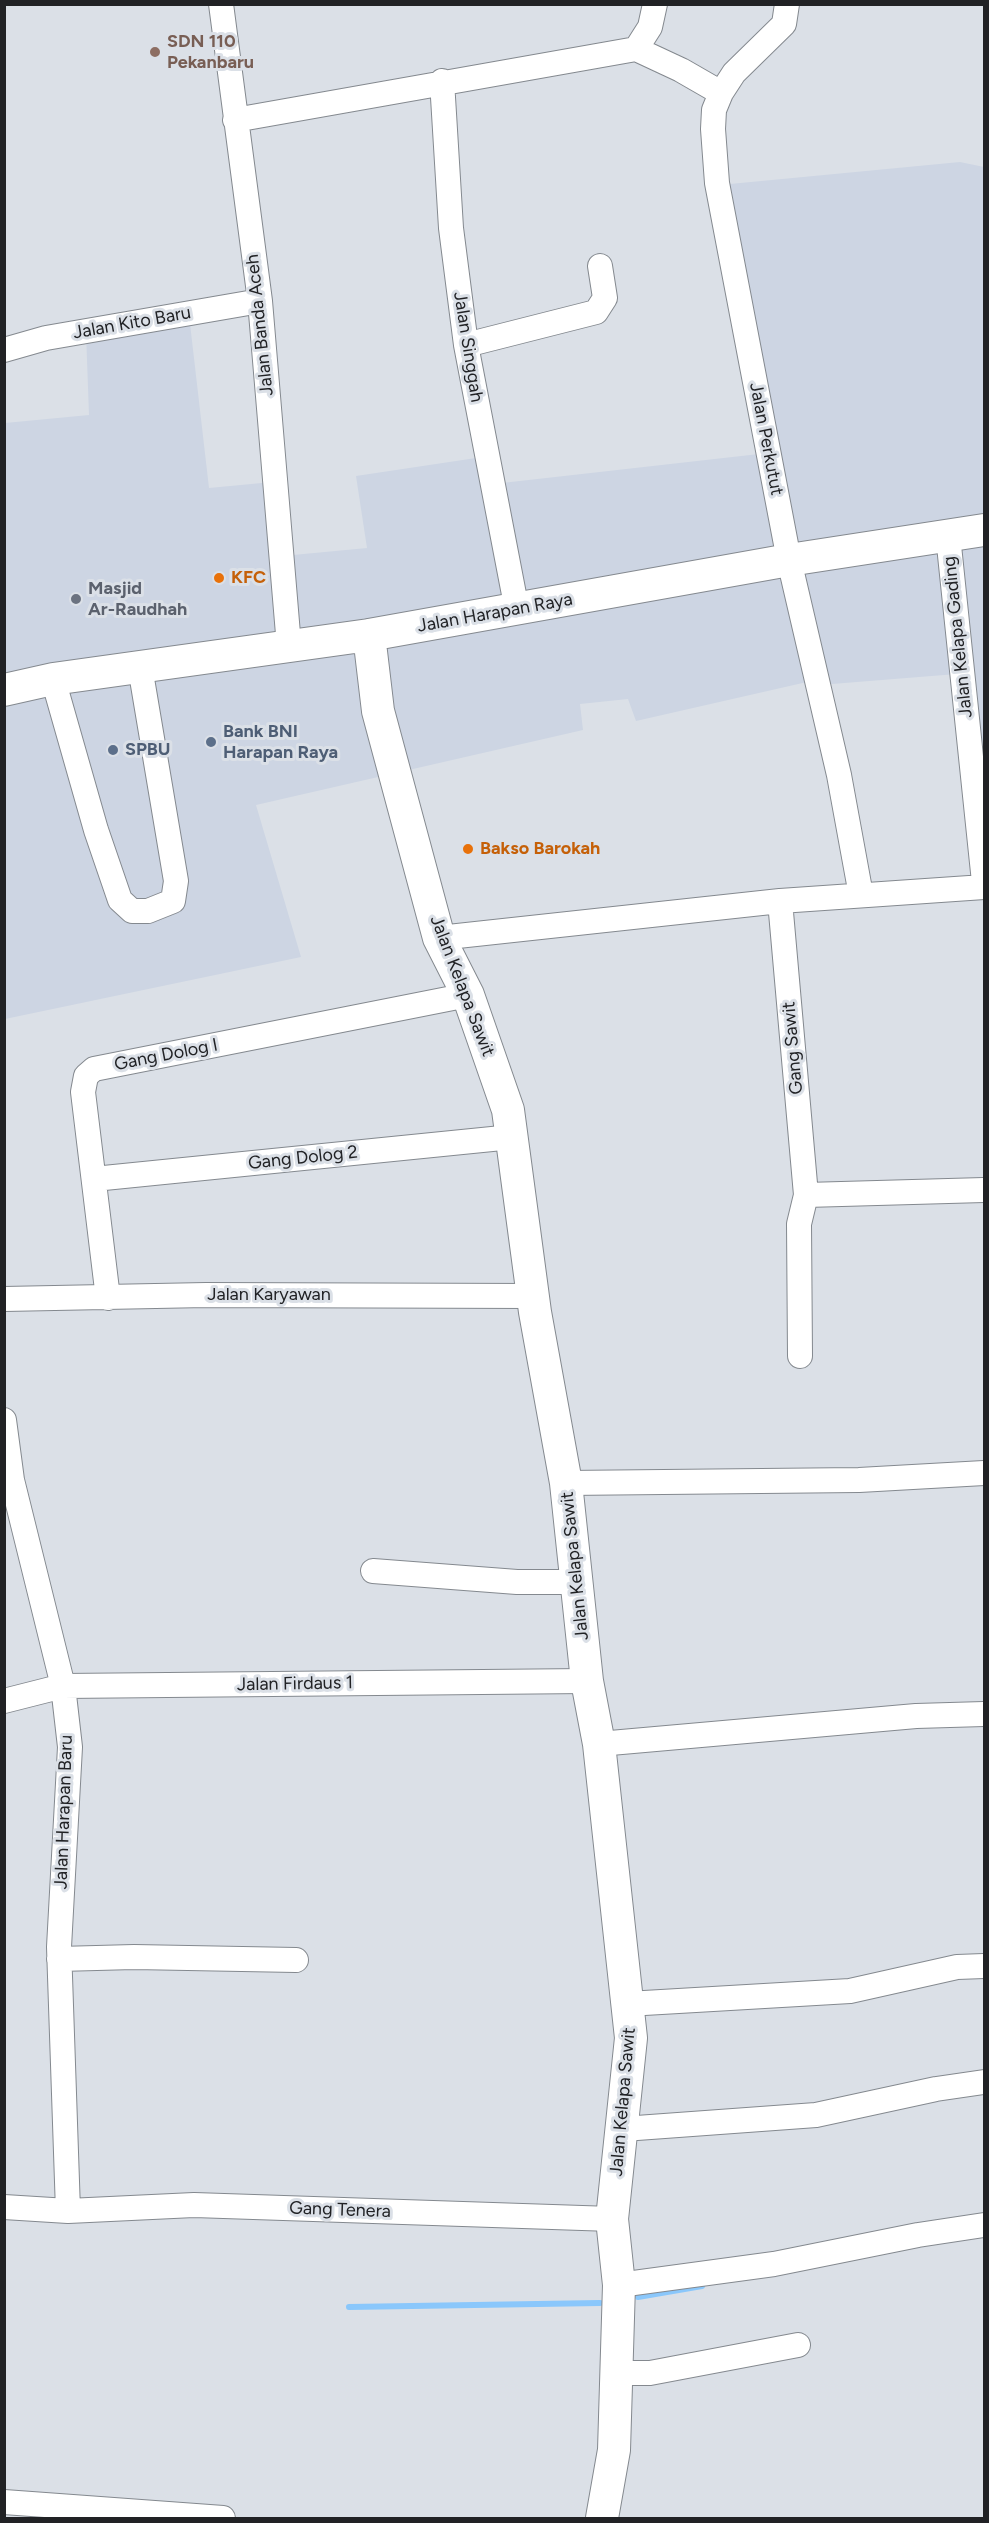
<!DOCTYPE html>
<style>
body{margin:0}
#map{position:relative;width:989px;height:2523px;overflow:hidden;background:#dbe0e7;font-family:Figtree,sans-serif}
canvas{display:block}
.frame{position:absolute;inset:0;border:6px solid #212225;pointer-events:none}
</style>
<div id="map">
<canvas width="989" height="2523"></canvas>
<div class="frame"></div>
</div>
<script>
const ctx = document.querySelector('canvas').getContext('2d');
ctx.lineJoin = 'round';
function fill(path, color) {
  ctx.fillStyle = color;
  ctx.fill(path, 'evenodd');
}
function toPath(rows) {
  const path = new Path2D();
  for (const r of rows) {
    path.moveTo(r[0], r[1]);
    for (let i = 2; i < r.length; i += 2) path.lineTo(r[i], r[i + 1]);
  }
  return path;
}
function strokePath(path, color, width, dash) {
  ctx.strokeStyle = color;
  ctx.lineWidth = width;
  ctx.lineCap = dash ? 'butt' : 'round';
  ctx.setLineDash(dash || []);
  ctx.stroke(path);
}
function label(font, color, halo, rows, align = 'center') {
  ctx.font = font + ' Figtree,sans-serif';
  ctx.lineWidth = 6;
  ctx.setLineDash([]);
  ctx.textBaseline = 'middle';
  ctx.strokeStyle = halo;
  ctx.fillStyle = color;
  for (const [text, x, y, turn = 0] of rows) {
    ctx.save();
    ctx.translate(x, y);
    ctx.rotate((+turn || 0) * Math.PI / 180);
    ctx.textAlign = isNaN(turn) ? turn : align;
    if (halo) ctx.strokeText(text, 0, 0);
    ctx.fillText(text, 0, 0);
    ctx.restore();
  }
}
fill(toPath([
 [960,162,984,167,984,774,969,673,832,684,807,682,636,721,628,699,580,704,583,730,256,805,301,957,5,1019,5,423,89,415,86,332,189,315,209,488,283,481,293,555,367,548,356,476,496,455,502,483,759,454,709,186]
]), '#cdd5e3');
strokePath(toPath([
 [638,2297,702,2286],
 [349,2307,600,2303]
]), '#8ac7fb', 6);
const minor = toPath([
 [221,4,260,301,289,646],
 [787,4,784,24,734,73,721,93,714,110,713,129,717,183,789,560,839,775,861,895],
 [636,49,650,27,655,4],
 [442,81,451,228,466,345,517,610],
 [235,120,636,49,681,70,721,93],
 [466,345,596,312,605,298,600,266],
 [4,350,46,338,260,301],
 [948,536,984,882],
 [53,679,96,830,120,900,132,911,148,911,173,901,176,881,140,667],
 [780,901,806,1195,799,1224,800,1356],
 [439,938,780,901,984,887],
 [94,1179,512,1137],
 [806,1195,984,1190],
 [108,1298,83,1092,86,1076,94,1069,468,995],
 [4,1299,206,1295,533,1296],
 [4,1420,12,1480,63,1686,70,1747,59,1947,68,2211],
 [566,1483,859,1480,984,1473],
 [373,1571,517,1582,577,1582],
 [4,1701,63,1686,587,1681],
 [599,1744,916,1716,984,1714],
 [59,1959,134,1957,296,1960],
 [627,2004,850,1991,957,1967,984,1966],
 [623,2129,816,2115,936,2089,984,2082],
 [4,2207,68,2211,194,2205,612,2219],
 [619,2285,774,2264,918,2235,984,2225],
 [616,2373,650,2373,798,2345],
 [4,2502,223,2518]
]);
const major = toPath([
 [369,635,378,711,439,938,468,995,508,1110,535,1312,566,1483,587,1681,599,1744,631,2038,612,2219,619,2285,614,2450,602,2518],
 [4,690,53,679,369,635,789,560,984,530]
]);
strokePath(minor, '#84898f', 26);
strokePath(major, '#84898f', 34);
strokePath(minor, '#fff', 24);
strokePath(major, '#fff', 32);
for (const [x, y, r, color] of [
 [155,52,6,"#8d6e63"],
 [219,578,6,"#e8710a"],
 [76,599,6,"#6b7280"],
 [211,742,6,"#5c6f8a"],
 [113,750,6,"#5c6f8a"],
 [468,849,6,"#e8710a"]
]) {
  const dot = new Path2D();
  dot.arc(x, y, r, 0, 2 * Math.PI);
  ctx.fillStyle = color;
  ctx.fill(dot);
  strokePath(dot, '#dbe0e7', 2);
}
label('bold 18px', '#785e54', '#dbe0e7', [
 ["SDN 110",167,42],
 ["Pekanbaru",167,63]
], 'left');
label('18px', '#212225', '#dbe0e7', [
 ["Jalan Kito Baru",132,323,-10],
 ["Jalan Banda Aceh",260,325,-96],
 ["Jalan Singgah",468,347,81],
 ["Jalan Perkutut",766,439,79],
 ["Jalan Harapan Raya",495,613,-10],
 ["Jalan Kelapa Gading",958,637,-96],
 ["Jalan Kelapa Sawit",462,986,69],
 ["Gang Sawit",793,1048,-95],
 ["Gang Dolog I",166,1055,-11],
 ["Gang Dolog 2",303,1158,-6],
 ["Jalan Karyawan",269,1295],
 ["Jalan Kelapa Sawit",575,1566,-96],
 ["Jalan Firdaus 1",295,1684,-1],
 ["Jalan Harapan Baru",64,1812,-88],
 ["Jalan Kelapa Sawit",623,2102,-85],
 ["Gang Tenera",340,2210,2]
]);
label('bold 18px', '#c56008', '#dbe0e7', [
 ["KFC",231,578],
 ["Bakso Barokah",480,849]
], 'left');
label('bold 18px', '#5b616d', '#dbe0e7', [
 ["Masjid",88,589],
 ["Ar-Raudhah",88,610]
], 'left');
label('bold 18px', '#4e5e75', '#dbe0e7', [
 ["Bank BNI",223,732],
 ["Harapan Raya",223,753],
 ["SPBU",125,750]
], 'left');
</script>
